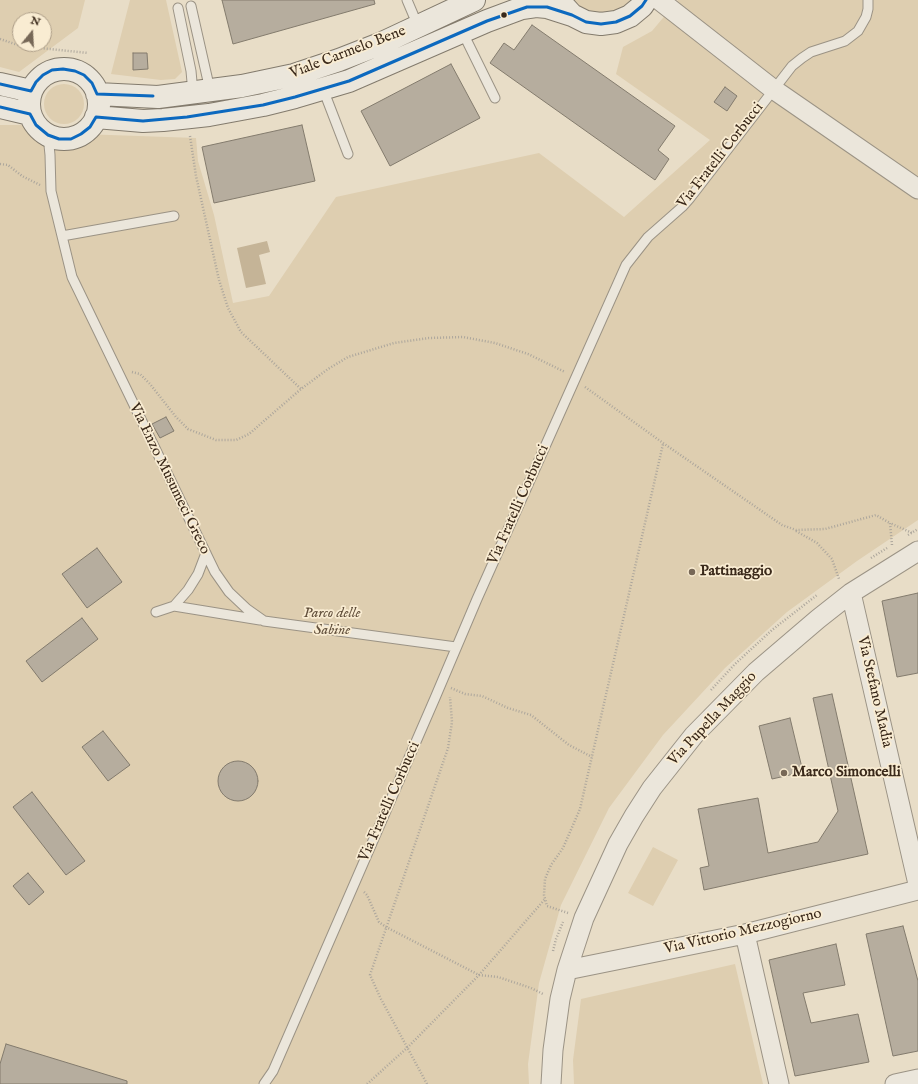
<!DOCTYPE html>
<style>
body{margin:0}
#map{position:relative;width:918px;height:1084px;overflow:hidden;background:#e8ddc7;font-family:"IM FELL English",serif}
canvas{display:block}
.north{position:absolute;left:12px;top:12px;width:40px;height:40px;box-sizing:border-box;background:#f9ecd2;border:1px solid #ad9e88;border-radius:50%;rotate:18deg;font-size:11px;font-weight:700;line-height:16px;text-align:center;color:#3a291a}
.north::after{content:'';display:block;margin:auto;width:14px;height:18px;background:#776857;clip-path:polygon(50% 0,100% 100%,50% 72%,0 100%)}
</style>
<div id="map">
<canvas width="918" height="1084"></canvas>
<div class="north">N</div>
</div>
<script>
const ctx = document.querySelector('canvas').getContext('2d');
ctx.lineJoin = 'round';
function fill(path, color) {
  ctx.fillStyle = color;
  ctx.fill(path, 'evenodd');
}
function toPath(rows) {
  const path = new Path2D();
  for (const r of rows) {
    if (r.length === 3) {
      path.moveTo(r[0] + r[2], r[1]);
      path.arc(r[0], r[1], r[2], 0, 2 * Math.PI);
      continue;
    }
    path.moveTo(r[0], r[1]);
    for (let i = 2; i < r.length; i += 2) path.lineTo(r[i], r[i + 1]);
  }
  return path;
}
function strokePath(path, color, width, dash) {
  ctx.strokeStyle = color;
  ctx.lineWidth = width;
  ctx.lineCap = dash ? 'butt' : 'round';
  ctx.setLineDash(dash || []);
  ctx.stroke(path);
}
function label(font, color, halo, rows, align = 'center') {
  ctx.font = font + ' "IM FELL English",serif';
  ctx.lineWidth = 3.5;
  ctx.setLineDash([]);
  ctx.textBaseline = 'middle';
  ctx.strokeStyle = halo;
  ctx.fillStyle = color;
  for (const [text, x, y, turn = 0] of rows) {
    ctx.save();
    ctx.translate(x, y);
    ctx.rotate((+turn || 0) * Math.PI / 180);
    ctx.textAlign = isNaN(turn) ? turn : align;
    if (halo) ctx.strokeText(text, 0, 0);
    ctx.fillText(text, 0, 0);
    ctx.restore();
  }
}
fill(toPath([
 [0,0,85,0,78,28,19,72,0,67],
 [20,20,44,20,44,44,20,44],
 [130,0,166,0,182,72,175,79,161,80,111,74],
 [573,0,632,0,619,10,607,14,594,13,582,8],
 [678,0,918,0,918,520,857,561,787,612,725,668,663,735,609,808,561,905,539,983,528,1064,529,1084,0,1084,0,125,36,125,48,135,59,139,71,139,81,134,196,138,198,161,214,215,233,303,269,296,336,197,539,153,624,217,710,140,616,74,623,47,652,31],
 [64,104,20],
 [653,847,678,860,653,906,628,893],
 [735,964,763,1084,574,1084,573,1060,581,999]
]), '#deceb0');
fill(toPath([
 [267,241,270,252,259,255,266,284,246,288,237,248]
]), '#c5b497');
const building = toPath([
 [222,0,374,0,375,4,233,44,222,0],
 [532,25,675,126,658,150,669,159,655,180,490,63,504,43,514,50,532,25],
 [133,53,147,53,148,69,133,70,133,53],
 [451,64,480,118,390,166,361,111,451,64],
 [725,87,737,96,727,111,714,102,725,87],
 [302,125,315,181,214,203,202,147,302,125],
 [166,417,174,431,160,438,152,424,166,417],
 [97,548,122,582,87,608,62,574,97,548],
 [918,593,918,673,897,677,882,601,918,593],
 [82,618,98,639,42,682,26,661,82,618],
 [832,694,868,854,704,890,700,868,709,866,698,809,758,798,768,853,818,842,838,811,813,698,832,694],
 [790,718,803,772,772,779,759,726,790,718],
 [103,731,130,765,108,781,82,747,103,731],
 [238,781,20],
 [32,792,85,861,66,875,13,807,32,792],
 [28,873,44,892,29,905,13,886,28,873],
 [903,926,918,981,918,1051,893,1056,866,934,903,926],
 [836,944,845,985,803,993,811,1023,858,1014,869,1062,795,1076,769,960,836,944],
 [6,1044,127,1081,127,1084,0,1084,0,1064,6,1044]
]);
fill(building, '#b6ad9e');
strokePath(building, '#837b6d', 1);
const lane = toPath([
 [407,0,418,26],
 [191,6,210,90],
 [178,8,191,71,193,93],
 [462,31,495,98],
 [323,89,348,154],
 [48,135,50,155,51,191,72,277,215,572,229,592,247,609,264,621,456,647],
 [62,236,174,216],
 [174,606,188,590,198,574,206,553],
 [156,612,174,606,260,620],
 [264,1084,273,1071,435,698,477,599,626,265,648,237,682,207,690,198,792,66,802,58,811,52,845,41,858,31,866,17,868,9,868,0]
]);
const street = toPath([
 [659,0,773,89,918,189],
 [851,593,918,884],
 [745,934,779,1084],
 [567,970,745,934,918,890],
 [551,1084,553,1050,560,999,567,970,584,918,618,844,634,816,652,788,694,735,756,672,818,619,851,593,918,551],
 [895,1084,918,1079]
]);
const secondary = toPath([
 [562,4,572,15,586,22,601,24,616,22,630,16,642,6,646,0],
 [64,104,35],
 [0,84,31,91],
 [97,94,158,97,242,86,294,75,339,60,380,44,474,0],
 [0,107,30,114],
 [96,117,143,121,163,120,209,115,263,105,295,97,349,81,487,21,522,8,536,6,547,7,572,15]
]);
strokePath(lane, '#9b9385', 11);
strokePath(street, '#9b9385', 21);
strokePath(secondary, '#837b6d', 24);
strokePath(toPath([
 [0,39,21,46,88,53],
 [190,136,196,176,219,280,228,308,241,332,301,389],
 [0,164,8,165,22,176,40,185],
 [132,372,140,374,150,384,176,417,188,429,216,440,236,440,249,434,301,389,328,369,348,357,394,343,429,338,463,337,495,343,528,354,565,372],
 [585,387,663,443,782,525,796,530,825,529,876,515,890,523],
 [796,531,817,543,832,559,839,579],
 [908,535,918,529],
 [892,545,890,523,912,533],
 [871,558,887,548],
 [451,688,465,694,482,696,508,708,531,715,569,745,592,757],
 [711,690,735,664,772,630,817,595],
 [364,892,367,895,379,922,386,927,479,975,498,977,531,988,543,994],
 [568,913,547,906,544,895,545,879,551,865,563,848,580,809,663,444],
 [553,951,556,939,563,922],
 [367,1084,407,1048,479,975,545,899],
 [427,1084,381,999,370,975,448,748,452,722,450,697]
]), '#aca69c', 2.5, [1, 2]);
strokePath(lane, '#ebe6db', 9);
strokePath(street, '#ebe6db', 19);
strokePath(secondary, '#ebe6db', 22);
strokePath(toPath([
 [0,84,31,91,36,82,43,75,52,70,63,69,75,71,84,75,92,83,97,94,153,96],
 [0,107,30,114,36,125,48,135,59,139,71,139,81,134,90,127,96,117,143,121,187,117,263,105,295,97,349,81,487,21,527,7,547,7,572,15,586,22,601,24,616,22,630,16,642,6,646,0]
]), '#0c69bf', 3);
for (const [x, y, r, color] of [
 [504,15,3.5,"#3a291a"],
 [692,572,4,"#776857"],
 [784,773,4,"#776857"]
]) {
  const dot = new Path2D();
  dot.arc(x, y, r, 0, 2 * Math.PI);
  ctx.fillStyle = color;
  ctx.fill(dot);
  strokePath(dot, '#f9ecd2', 1.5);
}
label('15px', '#3a291a', '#f9ecd2', [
 ["Viale Carmelo Bene",348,53,-21],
 ["Via Fratelli Corbucci",721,156,-52],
 ["Via Enzo Musumeci Greco",169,479,64],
 ["Via Fratelli Corbucci",519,505,-66],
 ["Via Stefano Madia",874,692,77],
 ["Via Pupella Maggio",713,719,-47],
 ["Via Fratelli Corbucci",390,802,-66],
 ["Via Vittorio Mezzogiorno",743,932,-13]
]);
label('bold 15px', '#3a291a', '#f9ecd2', [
 ["Pattinaggio",700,572],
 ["Marco Simoncelli",792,773]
], 'left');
label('italic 15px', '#614f3b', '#f9ecd2', [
 ["Parco delle",332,614],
 ["Sabine",332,631]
]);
</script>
